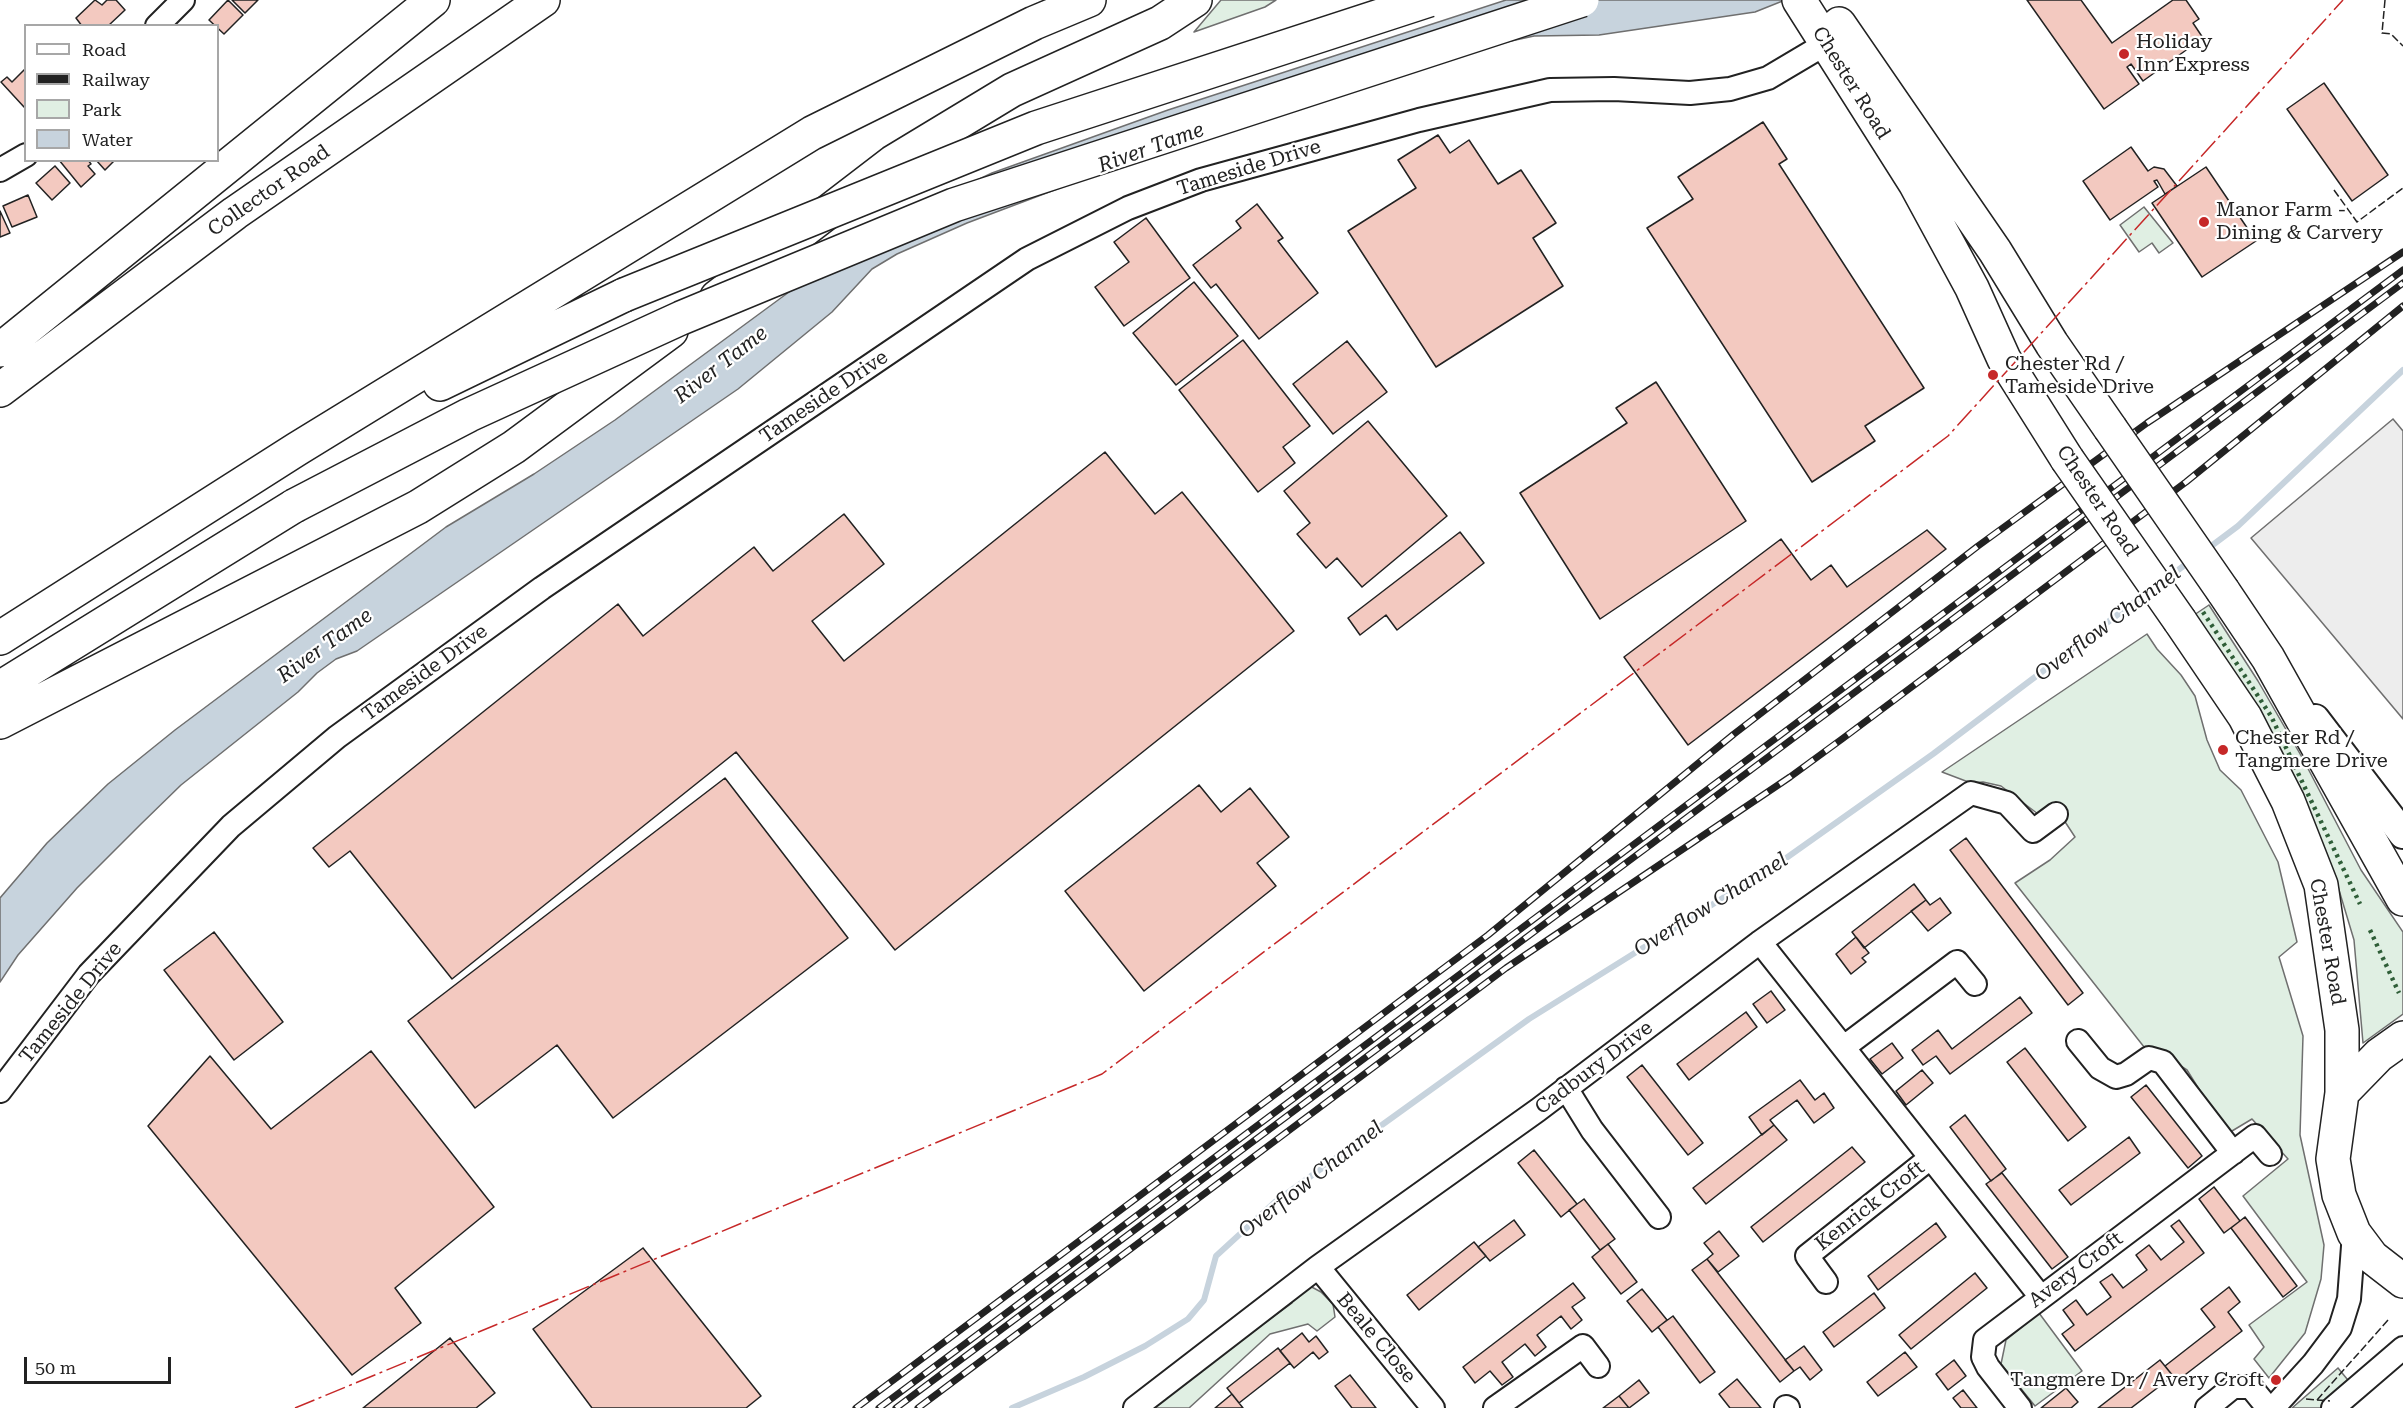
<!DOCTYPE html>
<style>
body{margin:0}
#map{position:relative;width:2403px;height:1408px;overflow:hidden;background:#fff;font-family:"Roboto Serif",serif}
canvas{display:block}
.legend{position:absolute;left:24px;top:24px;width:195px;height:138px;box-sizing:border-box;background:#fff;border:2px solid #a7a7a7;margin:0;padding:8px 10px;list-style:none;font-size:18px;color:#222}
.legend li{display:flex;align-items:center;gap:12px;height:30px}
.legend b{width:30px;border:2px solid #a7a7a7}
.scale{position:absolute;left:24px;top:1357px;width:147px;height:27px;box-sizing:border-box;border:3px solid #222;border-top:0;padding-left:8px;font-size:18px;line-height:21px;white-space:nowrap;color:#222;-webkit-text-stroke:4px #fff;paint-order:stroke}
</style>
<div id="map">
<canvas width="2403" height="1408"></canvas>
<ul class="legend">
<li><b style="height:8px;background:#fff"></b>Road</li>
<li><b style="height:8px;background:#222"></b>Railway</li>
<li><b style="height:16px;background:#e0efe3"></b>Park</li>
<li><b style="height:16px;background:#c7d3dd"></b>Water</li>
</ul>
<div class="scale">50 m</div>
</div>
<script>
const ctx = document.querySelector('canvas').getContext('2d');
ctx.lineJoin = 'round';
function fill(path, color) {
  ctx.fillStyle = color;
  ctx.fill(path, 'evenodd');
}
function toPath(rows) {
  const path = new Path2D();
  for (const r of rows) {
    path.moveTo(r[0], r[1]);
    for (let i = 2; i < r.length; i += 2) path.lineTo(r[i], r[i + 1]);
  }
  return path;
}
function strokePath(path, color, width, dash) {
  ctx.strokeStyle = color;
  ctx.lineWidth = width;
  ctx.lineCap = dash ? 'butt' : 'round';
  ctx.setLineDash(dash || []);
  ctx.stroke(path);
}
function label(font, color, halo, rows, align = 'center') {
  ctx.font = font + ' "Roboto Serif",serif';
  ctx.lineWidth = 4.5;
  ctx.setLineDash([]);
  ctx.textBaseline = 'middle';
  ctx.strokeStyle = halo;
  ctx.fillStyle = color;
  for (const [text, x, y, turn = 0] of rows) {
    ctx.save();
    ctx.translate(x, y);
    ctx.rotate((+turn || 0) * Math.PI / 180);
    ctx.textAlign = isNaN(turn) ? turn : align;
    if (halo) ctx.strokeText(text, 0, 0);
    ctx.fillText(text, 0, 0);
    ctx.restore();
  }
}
const green = toPath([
 [1221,0,1276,0,1265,7,1194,32,1221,0],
 [2144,207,2173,243,2159,253,2152,243,2139,252,2120,225,2144,207],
 [2209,605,2258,681,2303,759,2361,870,2403,932,2403,1014,2363,1043,2354,940,2333,870,2306,805,2191,617,2209,605],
 [2147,634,2157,649,2181,675,2195,696,2207,740,2220,770,2241,790,2278,862,2297,942,2279,957,2303,1036,2300,1135,2324,1245,2321,1279,2305,1333,2269,1378,2254,1359,2264,1347,2249,1325,2307,1282,2243,1196,2288,1159,2252,1119,2227,1134,2187,1070,2173,1061,2148,1052,2015,883,2050,860,2075,837,2054,805,2038,814,2001,786,1983,782,1971,783,1942,772,2147,634],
 [1308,1285,1321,1292,1333,1304,1335,1317,1317,1331,1308,1324,1270,1334,1189,1408,1149,1408,1292,1303,1293,1295,1308,1285],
 [2039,1313,2082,1371,2035,1406,2001,1364,2006,1340,2039,1313],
 [2338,1368,2352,1385,2324,1408,2292,1408,2338,1368]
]);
fill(green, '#e0efe3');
strokePath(green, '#6f6f6f', 1.5);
const parking = toPath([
 [2393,419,2403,431,2403,719,2251,538,2393,419]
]);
fill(parking, '#ededed');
strokePath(parking, '#6f6f6f', 1.5);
const water = toPath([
 [1506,0,1785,0,1755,12,1599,35,1534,36,1442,56,1102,172,967,223,897,254,872,269,832,312,738,389,357,651,336,659,317,673,298,692,181,785,141,824,77,888,18,955,0,982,0,898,47,843,108,784,175,730,446,527,534,474,615,420,876,228,992,173,1168,110,1506,0]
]);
fill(water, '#c7d3dd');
strokePath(water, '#6f6f6f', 1.5);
strokePath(toPath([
 [2206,550,2238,526,2403,370],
 [2165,580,2190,561],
 [1012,1408,1084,1377,1145,1346,1188,1319,1204,1300,1216,1256,1275,1202,1529,1019,1782,861,1933,754,2149,591]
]), '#c7d3dd', 6);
const building = toPath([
 [95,0,102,5,107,0,116,0,125,10,108,26,82,26,76,18,95,0],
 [228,0,243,15,224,34,209,20,228,0],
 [232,0,258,0,245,13,232,0],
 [2027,0,2081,0,2112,43,2173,0,2186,0,2199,19,2193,23,2203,38,2143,81,2131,64,2127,67,2139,84,2104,109,2027,0],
 [26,68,26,106,24,107,1,82,7,77,12,82,26,68],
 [2324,83,2388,175,2352,201,2287,109,2324,83],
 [1763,122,1787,159,1779,164,1924,388,1865,426,1875,441,1812,482,1647,228,1693,199,1678,177,1763,122],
 [1438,135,1450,153,1469,140,1498,184,1521,170,1556,223,1533,238,1563,286,1436,367,1348,231,1416,188,1398,160,1438,135],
 [2131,147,2148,171,2154,167,2164,169,2177,186,2165,194,2157,180,2154,181,2158,187,2110,220,2083,181,2131,147],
 [59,160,88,160,91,164,88,166,95,174,81,187,59,160],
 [96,160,115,160,105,170,96,160],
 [55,166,70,183,52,200,36,183,55,166],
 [2206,167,2256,241,2202,277,2152,203,2206,167],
 [28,195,37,217,12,227,3,206,28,195],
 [1257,204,1283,238,1278,241,1318,293,1259,339,1216,284,1211,288,1193,265,1241,228,1236,221,1257,204],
 [0,211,10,233,0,237,0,211],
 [1146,218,1190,278,1124,326,1095,287,1129,262,1114,242,1146,218],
 [1194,282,1238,336,1176,385,1133,333,1194,282],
 [1243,340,1310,426,1283,447,1295,463,1258,492,1179,390,1243,340],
 [1347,341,1387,392,1333,434,1293,384,1347,341],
 [1656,382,1746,521,1600,619,1520,493,1627,423,1616,408,1656,382],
 [1368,421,1447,516,1362,587,1337,558,1326,568,1297,534,1310,523,1284,491,1368,421],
 [1105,452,1155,514,1182,492,1294,631,895,950,736,752,452,979,350,851,329,867,313,848,618,604,643,636,754,547,773,571,844,514,884,564,812,621,844,661,1105,452],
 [1927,530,1946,549,1688,745,1624,657,1781,539,1811,580,1831,565,1847,587,1927,530],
 [1460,532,1484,563,1397,630,1386,615,1360,635,1348,618,1460,532],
 [725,778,848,938,613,1118,557,1045,475,1108,408,1021,725,778],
 [1199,785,1221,812,1250,788,1289,837,1257,863,1276,886,1144,991,1065,891,1199,785],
 [1966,838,2083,993,2068,1005,1950,850,1966,838],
 [1914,884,1926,900,1864,948,1852,932,1914,884],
 [1940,898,1951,913,1928,931,1911,911,1926,900,1930,905,1940,898],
 [214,932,283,1022,234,1060,164,970,214,932],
 [1856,937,1869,953,1862,958,1866,962,1851,974,1836,954,1856,937],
 [1771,991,1785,1010,1767,1023,1753,1004,1771,991],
 [2020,997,2032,1013,1950,1074,1936,1056,1923,1065,1912,1050,1938,1030,1952,1049,2020,997],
 [1746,1012,1757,1027,1689,1080,1677,1064,1746,1012],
 [1892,1043,1903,1058,1882,1074,1870,1059,1892,1043],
 [2025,1048,2086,1127,2068,1141,2007,1062,2025,1048],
 [371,1051,494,1207,395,1288,421,1323,352,1375,148,1126,210,1056,271,1129,371,1051],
 [1642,1065,1703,1143,1688,1155,1627,1077,1642,1065],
 [1922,1070,1933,1083,1906,1105,1896,1091,1922,1070],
 [1800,1080,1815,1100,1824,1093,1834,1108,1814,1123,1797,1100,1770,1120,1774,1125,1762,1135,1749,1117,1800,1080],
 [2146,1085,2202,1156,2188,1168,2131,1097,2146,1085],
 [1965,1115,2006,1169,1991,1181,1950,1127,1965,1115],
 [1774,1125,1787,1140,1706,1204,1693,1188,1774,1125],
 [2129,1137,2140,1153,2071,1205,2059,1190,2129,1137],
 [1852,1147,1865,1162,1763,1242,1751,1227,1852,1147],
 [1534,1150,1577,1204,1561,1217,1518,1163,1534,1150],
 [2002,1173,2068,1257,2052,1269,1986,1184,2002,1173],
 [2214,1187,2240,1221,2224,1233,2199,1199,2214,1187],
 [1584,1199,1615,1239,1600,1250,1569,1210,1584,1199],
 [2245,1217,2297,1286,2283,1297,2231,1228,2245,1217],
 [1514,1220,1525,1235,1490,1261,1478,1247,1514,1220],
 [2179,1220,2204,1253,2075,1351,2062,1334,2074,1325,2063,1310,2076,1300,2087,1315,2111,1297,2100,1282,2112,1274,2123,1288,2147,1270,2136,1255,2149,1245,2161,1260,2184,1242,2171,1226,2179,1220],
 [1936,1223,1946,1237,1878,1290,1868,1276,1936,1223],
 [1719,1231,1739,1256,1718,1272,1707,1259,1713,1254,1704,1243,1719,1231],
 [1474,1242,1486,1256,1419,1310,1407,1295,1474,1242],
 [1608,1244,1637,1282,1621,1294,1592,1257,1608,1244],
 [643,1248,761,1396,746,1408,592,1408,533,1329,643,1248],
 [1707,1259,1794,1371,1780,1382,1692,1270,1707,1259],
 [1975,1273,1987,1288,1911,1349,1899,1335,1975,1273],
 [1573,1283,1585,1298,1572,1307,1582,1320,1571,1329,1561,1316,1537,1335,1546,1347,1535,1356,1525,1344,1502,1362,1513,1377,1502,1385,1490,1371,1475,1383,1463,1367,1573,1283],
 [2229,1287,2240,1302,2228,1312,2242,1331,2177,1381,2165,1366,2215,1327,2201,1309,2229,1287],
 [1642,1289,1667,1320,1652,1332,1627,1301,1642,1289],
 [1874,1293,1885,1308,1834,1347,1823,1332,1874,1293],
 [1673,1316,1715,1372,1700,1383,1658,1327,1673,1316],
 [1302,1333,1309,1342,1316,1336,1328,1352,1319,1359,1313,1352,1294,1368,1280,1351,1302,1333],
 [450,1338,495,1393,476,1408,363,1408,450,1338],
 [1804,1346,1822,1370,1810,1380,1800,1367,1794,1371,1785,1360,1804,1346],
 [1278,1348,1290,1363,1239,1403,1227,1388,1278,1348],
 [1905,1352,1917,1367,1878,1396,1867,1382,1905,1352],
 [1954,1360,1966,1376,1948,1390,1936,1374,1954,1360],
 [2160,1360,2173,1376,2131,1408,2098,1408,2160,1360],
 [1350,1375,1376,1408,1352,1408,1335,1386,1350,1375],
 [1737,1379,1761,1408,1730,1408,1719,1394,1737,1379],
 [1639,1380,1649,1393,1629,1408,1619,1396,1639,1380],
 [2066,1388,2078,1402,2071,1408,2041,1408,2066,1388],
 [1963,1390,1977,1408,1961,1408,1953,1398,1963,1390],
 [1232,1394,1243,1408,1215,1408,1232,1394],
 [1619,1396,1629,1408,1603,1408,1619,1396]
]);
fill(building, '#f3c9c0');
strokePath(building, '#222', 1.5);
const minor = toPath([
 [157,26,183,0],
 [0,170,26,155],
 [1760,942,2040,1296],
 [2078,1041,2100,1068,2116,1077,2126,1074,2149,1058,2163,1062,2233,1153],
 [1844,1047,1957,962,1975,984],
 [1566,1088,1592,1130,1659,1217],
 [0,1091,89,974,231,826,337,737,542,588,1027,259,1128,208,1201,180,1419,120,1550,90,1614,89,1690,93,1730,89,1768,78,1827,43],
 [1318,1267,1433,1408],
 [1826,1282,1807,1256,1929,1159],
 [1786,1407,1788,1408],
 [1135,1408,1318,1267,1538,1110,1760,942,1971,793,2007,803,2033,831,2056,814],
 [1495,1408,1583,1346,1598,1366],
 [2020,1408,1988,1367,1983,1357,1985,1340,2255,1136,2270,1154],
 [2207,1408,2233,1387,2251,1387,2268,1408],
 [2273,1408,2313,1364,2340,1328,2349,1299,2354,1233],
 [2333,1408,2403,1348]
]);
const major = toPath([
 [2315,719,2403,834]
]);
const highway = toPath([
 [1799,0,1915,183,1972,288,2004,359,2067,459],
 [1839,24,1995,251,2052,344,2110,428],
 [717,297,893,162,1012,90,1160,23,1195,0],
 [0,350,433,0],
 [440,384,624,295],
 [0,390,235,213,543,0],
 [2223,591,2268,658,2403,899],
 [2180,621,2245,717,2288,801,2321,885,2342,1030,2342,1093,2333,1159,2339,1195,2354,1233,2372,1257,2403,1281],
 [0,638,297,449,812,133,1034,23,1089,0],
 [0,688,294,506],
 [0,722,418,507,514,447,671,331],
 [2342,1093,2379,1055,2403,1038]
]);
strokePath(minor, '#222', 26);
strokePath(major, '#222', 32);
strokePath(highway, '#222', 36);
strokePath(minor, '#fff', 22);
strokePath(major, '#fff', 28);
strokePath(highway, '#fff', 33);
const rail = toPath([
 [856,1408,1488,935,1734,734,1978,546,2147,423,2403,252],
 [879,1408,2403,270],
 [896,1408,2403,283],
 [918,1408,1506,968,1790,777,1842,739,2186,482,2403,306]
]);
strokePath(rail, '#222', 7);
strokePath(rail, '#fff', 4.5, [14]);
const highwayBridge = toPath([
 [624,295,1036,128,1429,0],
 [2110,428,2223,591],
 [2067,459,2180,621],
 [294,506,469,415,681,318,954,205,1582,0]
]);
strokePath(highwayBridge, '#222', 36, []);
strokePath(highwayBridge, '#fff', 33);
strokePath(toPath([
 [2203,612,2271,716,2360,904],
 [2370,930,2399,993]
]), '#2f5e38', 4.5, [3, 4.5]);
strokePath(toPath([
 [2385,0,2382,33,2391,34,2403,46],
 [2334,190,2357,222,2403,188],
 [2306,1399,2330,1401],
 [2317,1400,2388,1320]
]), '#222', 1.5, [8, 3]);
strokePath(toPath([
 [295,1408,1102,1074,1948,436,2343,0]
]), '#c62828', 1.5, [21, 4.5, 3, 4.5]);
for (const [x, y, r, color] of [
 [2124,54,6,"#c62828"],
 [2204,222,6,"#c62828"],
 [1993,375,6,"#c62828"],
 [2223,750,6,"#c62828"],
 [2276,1380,6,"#c62828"]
]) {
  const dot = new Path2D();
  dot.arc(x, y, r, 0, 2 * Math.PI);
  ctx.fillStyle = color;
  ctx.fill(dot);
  strokePath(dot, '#fff', 2);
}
label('20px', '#222', '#fff', [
 ["Holiday",2136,42],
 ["Inn Express",2136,65],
 ["Manor Farm -",2216,210],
 ["Dining & Carvery",2216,233],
 ["Chester Rd /",2005,364],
 ["Tameside Drive",2005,387],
 ["Chester Rd /",2235,738],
 ["Tangmere Drive",2235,761],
 ["Tangmere Dr / Avery Croft",2264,1380,"right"]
], 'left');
label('20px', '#222', '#fff', [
 ["Chester Road",1851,83,58],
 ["Tameside Drive",1249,168,-17],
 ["Collector Road",269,191,-35],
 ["Tameside Drive",824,397,-34],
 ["Chester Road",2097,501,56],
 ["Tameside Drive",425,673,-36],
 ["Chester Road",2327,942,80],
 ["Tameside Drive",71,1003,-51],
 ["Cadbury Drive",1594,1068,-37],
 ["Kenrick Croft",1870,1206,-38],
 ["Avery Croft",2076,1270,-37],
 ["Beale Close",1376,1338,50]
]);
label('italic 21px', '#222', '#fff', [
 ["River Tame",1151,148,-20],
 ["River Tame",721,365,-38],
 ["Overflow Channel",2108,624,-37],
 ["River Tame",325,646,-36],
 ["Overflow Channel",1711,905,-32],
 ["Overflow Channel",1311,1180,-38]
]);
</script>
